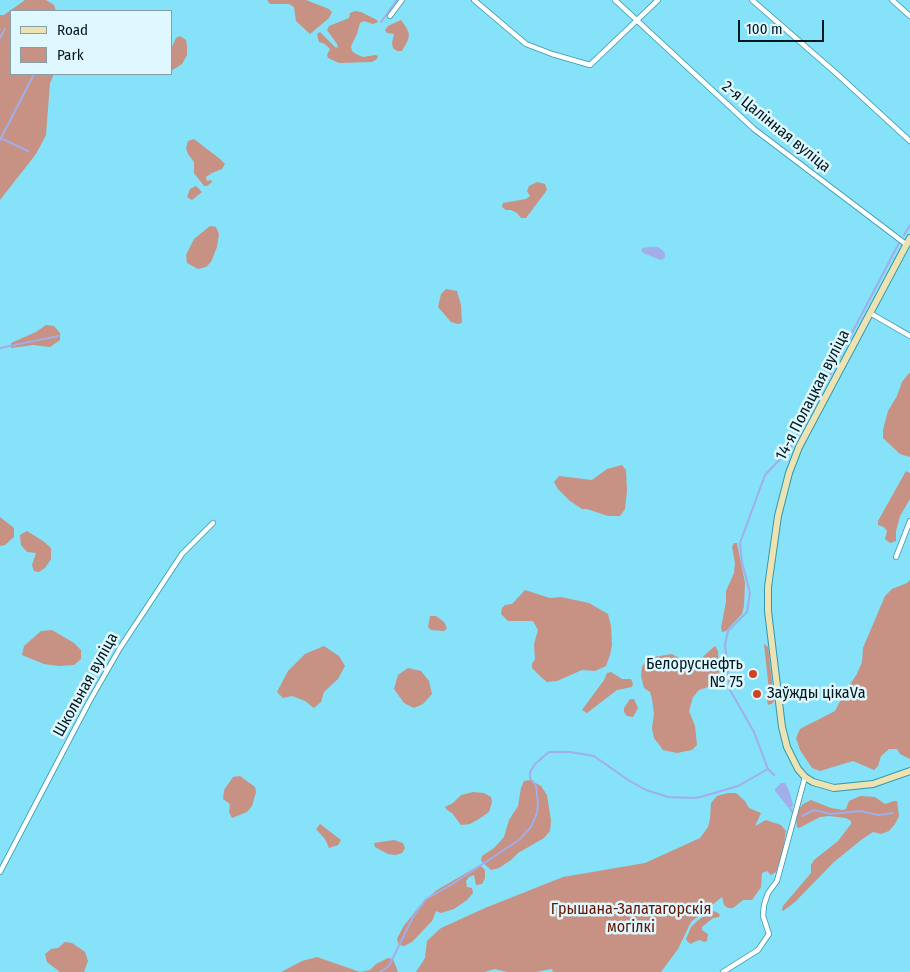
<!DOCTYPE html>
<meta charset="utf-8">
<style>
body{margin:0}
#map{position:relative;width:910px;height:972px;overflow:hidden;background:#85e2f8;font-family:"Fira Sans Condensed",sans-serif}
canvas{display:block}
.legend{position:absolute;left:10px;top:10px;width:162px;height:65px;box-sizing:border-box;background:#dff8ff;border:1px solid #869ea5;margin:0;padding:6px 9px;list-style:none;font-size:15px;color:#00181e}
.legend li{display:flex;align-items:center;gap:10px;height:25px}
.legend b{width:25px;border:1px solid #869ea5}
.scale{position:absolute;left:738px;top:20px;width:86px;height:22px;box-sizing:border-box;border:2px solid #00181e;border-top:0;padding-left:6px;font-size:15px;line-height:18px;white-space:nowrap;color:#00181e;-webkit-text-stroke:4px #dff8ff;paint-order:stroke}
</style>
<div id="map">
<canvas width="910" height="972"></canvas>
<ul class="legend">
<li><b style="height:6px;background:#ede3b2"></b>Road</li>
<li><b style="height:14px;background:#c79183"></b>Park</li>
</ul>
<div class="scale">100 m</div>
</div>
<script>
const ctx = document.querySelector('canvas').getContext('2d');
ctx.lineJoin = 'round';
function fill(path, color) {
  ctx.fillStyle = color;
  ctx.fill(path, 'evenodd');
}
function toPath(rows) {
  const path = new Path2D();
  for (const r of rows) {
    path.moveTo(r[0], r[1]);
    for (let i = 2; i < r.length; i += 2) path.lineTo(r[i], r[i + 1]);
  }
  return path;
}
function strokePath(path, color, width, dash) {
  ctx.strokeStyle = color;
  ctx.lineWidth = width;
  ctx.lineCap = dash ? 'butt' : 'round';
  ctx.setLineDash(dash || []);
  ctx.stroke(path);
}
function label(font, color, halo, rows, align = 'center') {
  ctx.font = font + ' "Fira Sans Condensed",sans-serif';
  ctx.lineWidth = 5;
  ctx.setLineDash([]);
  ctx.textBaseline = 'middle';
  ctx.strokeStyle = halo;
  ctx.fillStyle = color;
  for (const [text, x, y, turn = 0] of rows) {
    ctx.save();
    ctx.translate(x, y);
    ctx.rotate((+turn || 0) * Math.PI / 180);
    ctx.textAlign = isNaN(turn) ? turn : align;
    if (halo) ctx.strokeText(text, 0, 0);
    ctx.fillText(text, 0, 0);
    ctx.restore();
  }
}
fill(toPath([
 [25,0,46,0,54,5,56,11,11,11,11,74,54,74,50,83,46,135,36,154,0,200,0,15,4,15],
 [267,0,306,0,329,9,332,12,329,18,310,34,296,21,294,7,289,4,270,4],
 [355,11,361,12,377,20,378,22,373,24,364,21,360,23,357,34,351,46,352,51,356,54,363,57,375,55,378,56,377,59,372,62,339,63,328,58,327,55,330,49,325,44,319,42,317,34,320,32,335,47,338,48,337,44,327,30,329,26,349,18,350,13],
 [401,20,406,27,409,34,408,40,402,51,397,51,393,48,392,43,394,34,387,33,385,30,388,26],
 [180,36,186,40,187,46,187,55,182,64,171,71,171,49,176,38],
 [194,139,220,159,225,164,222,169,212,173,206,177,207,181,211,180,212,182,207,186,204,186,194,173,194,162,188,154,186,148,188,141],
 [537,182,545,184,547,190,526,218,521,218,517,213,511,210,506,210,502,207,503,203,526,199,530,196,527,191,529,186],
 [196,186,202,192,192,200,187,197,190,189],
 [210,226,216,227,219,234,217,247,211,262,206,267,198,269,187,263,186,255,194,239],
 [446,289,457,291,461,305,462,323,458,324,451,322,438,307,441,294],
 [46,325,54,326,60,333,60,340,50,347,33,345,11,348,11,343,36,332],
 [909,373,910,374,910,457,900,454,883,438,883,430,888,411,897,396,902,382],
 [622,465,626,470,627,491,625,509,620,516,608,516,587,509,582,509,570,501,558,489,554,482,559,476,592,480,607,469],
 [906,471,910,473,910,499,900,516,896,531,896,541,890,543,885,539,887,531,884,527,878,525,878,521],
 [0,517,14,528,14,537,5,545,0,546],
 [27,531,43,541,51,548,51,559,45,568,39,572,34,571,32,565,36,553,27,552,21,545,20,535],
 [734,543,737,543,745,583,744,606,742,614,726,631,722,632,721,628,726,602,726,591,734,573,735,563,732,547],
 [910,580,910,759,900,754,897,749,889,749,881,756,878,766,874,770,853,761,820,771,812,768,800,750,796,738,800,729,835,711,845,692,857,674,862,662,863,648,885,596,892,589,907,583],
 [525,590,550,598,561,597,589,603,608,614,611,626,612,645,610,655,606,666,595,671,582,670,557,681,547,682,542,678,532,668,532,664,535,659,534,644,538,630,533,621,508,621,501,614,502,608,505,605,512,604],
 [430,616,436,616,444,622,447,628,444,631,431,630,428,627],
 [52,630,74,643,81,650,81,659,74,665,59,666,44,664,22,655,24,646,41,631],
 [764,644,768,647,774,700,773,703,768,705,767,700,770,699],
 [324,646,339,656,345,666,338,679,324,692,321,702,314,708,305,701,292,696,283,698,277,692,288,671,305,654],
 [715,646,718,651,719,679,714,685,699,690,693,697,689,711,695,726,697,745,692,750,677,753,663,750,654,738,652,728,654,714,652,699,650,692,644,688,641,676,642,667,648,658,672,654,684,661,698,661],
 [408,668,421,671,429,681,432,694,423,704,414,708,404,703,394,689,398,675],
 [611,672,622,679,631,679,633,684,632,687,617,690,587,713,582,710,604,680,607,673],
 [630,699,634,699,638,708,633,717,627,716,624,712,624,708],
 [240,776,255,787,256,792,252,806,247,812,232,818,229,812,230,804,223,799,224,790,233,777],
 [530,780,541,786,547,795,551,821,550,831,544,838,518,853,511,860,499,868,491,870,481,861,482,856,494,848,504,837,509,820,518,806,521,788,524,781],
 [473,792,484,793,491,797,492,802,489,812,479,819,470,824,461,825,452,813,447,810,445,807,453,803,461,795],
 [728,793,736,793,745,801,749,808,761,813,755,826,766,820,781,825,786,831,782,855,776,872,771,875,767,871,762,873,761,887,752,900,743,900,733,908,728,908,724,905,722,897,691,922,678,949,661,972,552,972,553,970,551,969,536,972,507,972,495,969,484,972,416,972,425,958,427,941,441,928,485,908,563,877,645,863,700,838,708,827,710,819,711,803,717,796],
 [860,796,875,797,885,804,894,801,897,801,899,816,895,824,889,831,881,834,873,832,861,840,834,862,795,902,783,911,782,909,783,906,811,873,811,865,814,860,838,841,851,824,851,821,846,818,829,816,820,817,799,828,797,827,796,818,799,809,803,804,811,800,831,808,843,810,846,809,849,801],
 [320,824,341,840,338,845,329,848,325,839,316,829],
 [394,840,403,843,405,848,402,853,396,855,388,854,375,847,374,843],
 [480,865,485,870,485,878,482,884,476,885,474,875,469,877,466,881,467,887,472,888,473,893,467,900,454,909,441,913,436,911,432,921,412,942,404,946,399,945,397,939,403,927,422,903,437,890],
 [714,911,718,913,720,915,719,917,713,918,702,927,702,930,708,934,707,941,704,942,700,940,694,942,691,944,688,942,686,939,691,927,696,922,708,913],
 [65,942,72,943,85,952,88,961,84,972,60,972,47,962,45,954,51,949,58,948],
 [317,957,360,972,370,970,376,964,388,958,393,959,398,972,281,972,302,961]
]), '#c79183');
fill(toPath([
 [650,247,657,247,661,249,665,253,665,257,662,260,658,259,643,253,641,250,643,248],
 [781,783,785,783,788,788,793,804,792,807,788,807,775,791,775,789]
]), '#a1aee9');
strokePath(toPath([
 [381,22,397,0],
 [0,38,5,29],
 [0,138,28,151],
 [0,140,34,74],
 [904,235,910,225],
 [0,348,58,336],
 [774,775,768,769,754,732,730,690,725,645,728,631,747,612,750,593,742,562,740,543,765,475,788,451,811,411,899,243],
 [789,806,793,814],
 [802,816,814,810,831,814,860,811,878,815,893,813],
 [380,972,389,966,413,917,426,899,451,885,519,840,531,827,537,813,538,803,536,786,530,778,530,772,535,764,549,752,570,752,594,756,628,780,646,790,668,797,695,798,704,796,738,786,768,769]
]), '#a1aee9', 2);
const street = toPath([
 [474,0,526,44,552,54,590,65,658,0],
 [615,0,754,129,907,245],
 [752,0,837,74,910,141],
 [892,0,910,16],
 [390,16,402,0],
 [870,313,910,336],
 [896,557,910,521],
 [0,872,89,702,120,648,182,554,213,523],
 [723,972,758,950,769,934,763,916,764,905,768,893,777,881,805,777]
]);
const secondary = toPath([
 [910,238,799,447,789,473,778,516,768,587,768,611,782,727,787,747,798,769,805,777,813,782,834,788,873,784,910,771]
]);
strokePath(street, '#3496aa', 6);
strokePath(secondary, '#3496aa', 8);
strokePath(street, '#fff', 4.5);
strokePath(secondary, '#ede3b2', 6);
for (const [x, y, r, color] of [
 [753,674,5,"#ce4422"],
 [757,694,5,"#ce4422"]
]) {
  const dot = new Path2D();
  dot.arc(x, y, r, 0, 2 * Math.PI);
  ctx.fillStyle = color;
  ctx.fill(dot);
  strokePath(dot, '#dff8ff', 2);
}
label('16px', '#00181e', '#dff8ff', [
 ["2-я Цалінная вуліца",776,127,39],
 ["14-я Полацкая вуліца",813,395,-63],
 ["Школьная вуліца",86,685,-61]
]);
label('16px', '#00181e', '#dff8ff', [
 ["Белоруснефть",743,665],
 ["№ 75",743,683],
 ["Заўжды цікаVа",767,694,"left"]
], 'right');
label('16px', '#661602', '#dff8ff', [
 ["Грышана-Залатагорскія",631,910],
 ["могілкі",631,928]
]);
</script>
